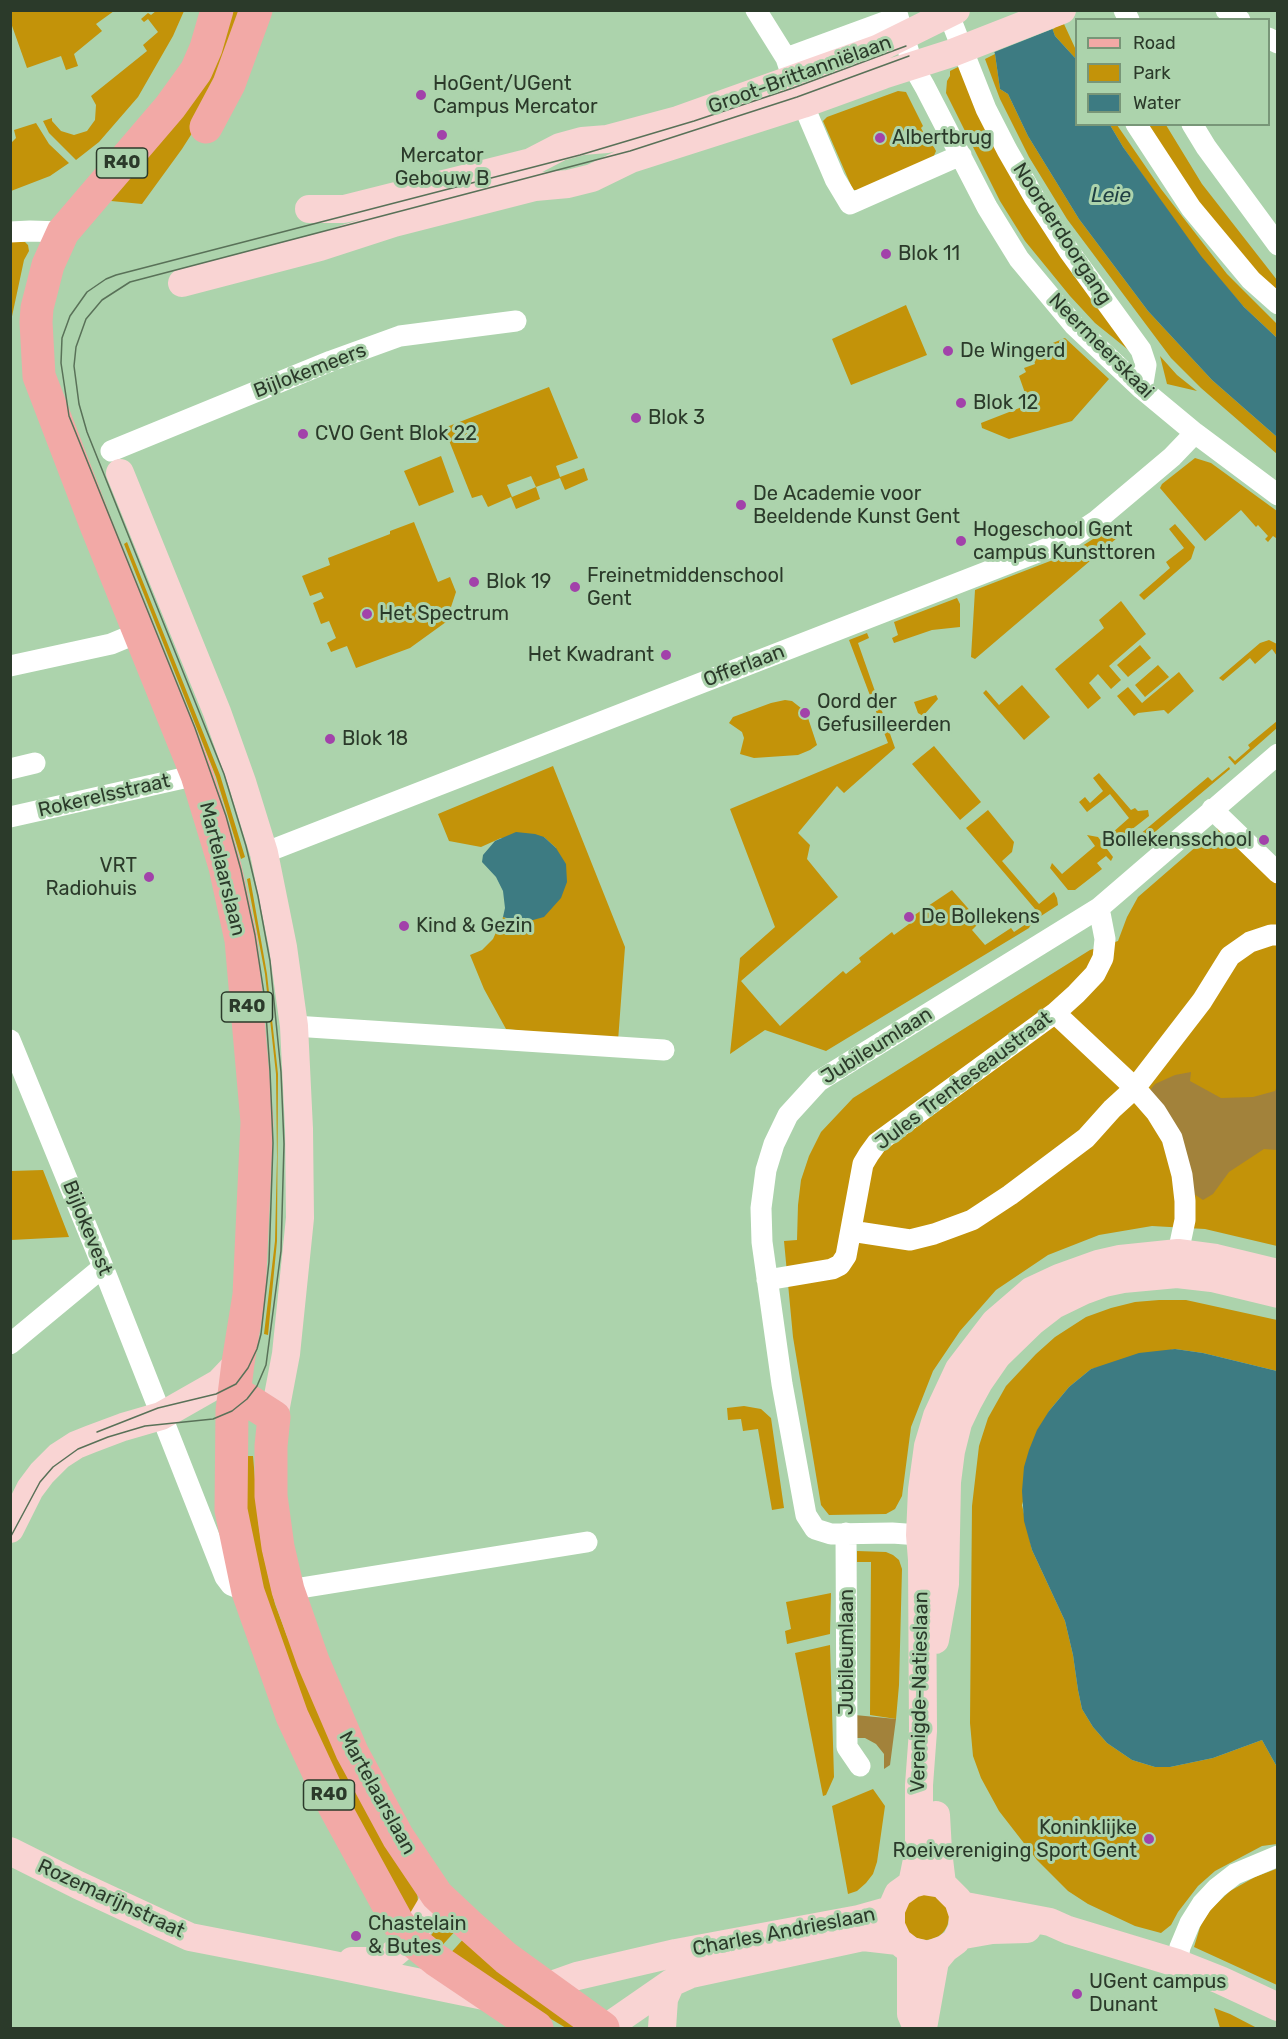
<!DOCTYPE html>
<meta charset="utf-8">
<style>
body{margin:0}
#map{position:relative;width:1288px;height:2039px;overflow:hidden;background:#acd3ac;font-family:Rubik,sans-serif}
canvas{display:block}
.frame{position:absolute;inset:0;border:12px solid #2b3a2a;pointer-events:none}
.legend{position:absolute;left:1075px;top:18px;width:195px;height:108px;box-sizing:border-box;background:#acd3ac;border:2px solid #789678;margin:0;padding:8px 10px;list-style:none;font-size:18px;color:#2b3a2a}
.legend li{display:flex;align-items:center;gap:12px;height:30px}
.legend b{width:30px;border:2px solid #789678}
</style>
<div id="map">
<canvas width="1288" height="2039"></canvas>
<div class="frame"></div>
<ul class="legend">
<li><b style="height:8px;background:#f2a9a6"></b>Road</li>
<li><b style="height:16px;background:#c39309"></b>Park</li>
<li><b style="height:16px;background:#3d7b82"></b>Water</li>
</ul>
</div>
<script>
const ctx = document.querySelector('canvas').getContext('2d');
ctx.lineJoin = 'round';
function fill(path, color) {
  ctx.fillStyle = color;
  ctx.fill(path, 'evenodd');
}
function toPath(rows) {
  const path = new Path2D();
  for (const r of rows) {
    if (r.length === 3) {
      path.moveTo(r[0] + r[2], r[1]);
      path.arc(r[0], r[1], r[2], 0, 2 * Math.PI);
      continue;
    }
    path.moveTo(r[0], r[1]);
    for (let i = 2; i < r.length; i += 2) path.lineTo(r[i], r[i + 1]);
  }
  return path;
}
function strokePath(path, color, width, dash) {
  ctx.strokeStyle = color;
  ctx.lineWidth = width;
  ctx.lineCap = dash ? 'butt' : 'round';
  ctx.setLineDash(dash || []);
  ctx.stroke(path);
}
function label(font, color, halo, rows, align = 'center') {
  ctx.font = font + ' Rubik,sans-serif';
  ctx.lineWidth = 6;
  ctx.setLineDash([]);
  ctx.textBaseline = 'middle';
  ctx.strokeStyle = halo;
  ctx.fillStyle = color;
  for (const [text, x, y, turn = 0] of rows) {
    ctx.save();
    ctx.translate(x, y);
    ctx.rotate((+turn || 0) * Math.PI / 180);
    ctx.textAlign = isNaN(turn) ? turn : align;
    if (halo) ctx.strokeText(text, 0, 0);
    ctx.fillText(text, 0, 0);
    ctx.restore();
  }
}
fill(toPath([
 [11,10,114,10,114,11,96,24,102,31,74,54,78,66,66,70,61,56,27,68,11,23],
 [156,11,184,11,173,36,138,97,99,142,76,160,49,133,43,121,52,118,52,121,61,131,74,135,87,131,95,120,96,105,91,96,147,51,143,45,158,32,148,19,144,22,141,19,148,13,151,15],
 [226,11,243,11,203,116,182,149,142,204,101,200],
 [1064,24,1076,50,1076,59,1055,36,1052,28],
 [995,54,1000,89,1008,94,1028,136,1079,219,1148,311,1212,380,1277,437,1277,454,1201,388,1171,358,1067,219,1029,157,1000,99,985,59],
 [964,64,1131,352,1095,323,1070,296,1025,241,1000,201,946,93,947,81,950,76,950,71],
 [898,91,906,92,923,126,921,128,927,139,929,138,936,151,933,158,862,190,853,190,823,121,827,117],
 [36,123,49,144,69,163,50,176,11,191,11,143,16,138,14,130],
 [1110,125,1117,125,1161,189,1227,274,1277,324,1277,338,1244,307,1200,257,1123,147],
 [1143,125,1166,125,1202,184,1277,280,1277,294,1219,230],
 [11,242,25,242,28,245,29,251,24,260,11,321],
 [906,305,927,355,851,385,832,339],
 [1065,338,1109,379,1072,421,1009,439,982,428,981,423,1022,407,1018,396,1025,393,1019,376,1026,372,1024,368,1035,364,1031,352],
 [1160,356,1177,375,1197,391,1167,384],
 [549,387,578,458,556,466,560,477,584,468,588,480,565,490,560,478,536,487,540,499,516,509,511,497,488,507,482,495,472,498,444,428],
 [531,476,536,487,512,497,507,485],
 [441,456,454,492,419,506,404,471],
 [1195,458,1211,463,1277,511,1277,536,1276,538,1273,536,1268,542,1265,539,1268,536,1258,525,1256,527,1241,510,1205,541,1160,488,1162,484],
 [414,522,438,582,450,577,456,592,446,622,410,648,356,668,347,646,331,652,327,643,336,638,329,621,321,624,313,603,324,598,321,592,310,596,302,576,330,565,328,558,390,534,390,531],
 [1115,523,1124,532,975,659,971,657,975,590,1071,553,1101,534],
 [1175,524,1195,547,1191,559,1144,600,1139,595,1170,568,1166,562,1184,548,1169,529],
 [127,542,220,775,245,857,241,859,216,777,124,544],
 [957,598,960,604,960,627,932,630,894,643,892,638,898,635,894,622],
 [1121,601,1146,634,1109,666,1121,680,1111,689,1098,674,1089,683,1101,698,1088,709,1055,669,1104,628,1099,620],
 [867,633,869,638,858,643,895,748,844,793,837,786,798,833,810,845,807,859,838,897,741,981,780,1026,843,971,846,974,861,962,859,958,892,932,894,935,909,924,907,920,952,890,980,922,972,930,985,945,1011,928,1014,932,1029,922,1031,924,1029,928,826,1051,765,1030,730,1054,740,958,775,927,730,809,888,743,849,640],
 [1269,640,1277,644,1277,656,1272,649,1255,664,1250,658,1223,681,1219,678,1260,643],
 [1140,645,1151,658,1128,677,1117,665],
 [1158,665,1169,677,1145,697,1135,685],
 [1179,672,1194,691,1168,714,1164,710,1138,713,1134,716,1117,696,1128,687,1142,703],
 [1022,685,1050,717,1024,740,983,693,986,690,999,705],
 [936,695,938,699,923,716,918,713,914,702],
 [785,700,792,701,806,712,817,745,810,750,798,755,754,758,740,754,744,738,742,732,729,723,733,717,771,703],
 [1277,721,1277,728,1235,765,1228,757,1230,756,1235,761,1250,748,1248,745],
 [934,746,981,802,960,820,912,764],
 [553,766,625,947,618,1041,506,1029,484,989,470,955,482,950,493,939,503,917,522,922,556,848,544,837,501,838,481,847,449,841,438,814],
 [1229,767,1230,769,1156,831,1129,849,1126,846,1208,777,1212,781],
 [1099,773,1131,810,1135,808,1138,811,1148,810,1149,816,1117,841,1112,833,1129,818,1110,794,1087,812,1079,802,1085,797,1090,803,1103,791,1093,778],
 [988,810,1014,842,1012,852,1002,861,1039,904,1054,892,1057,898,1058,905,1041,916,966,828],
 [1221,825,1277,881,1277,1246,1205,1229,1152,1226,1099,1235,1048,1255,996,1290,960,1331,933,1371,911,1427,902,1496,895,1509,886,1514,829,1515,821,1505,793,1337,784,1241,797,1240,798,1205,801,1180,809,1156,821,1132,853,1098,1090,950,1118,941,1127,917,1138,897],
 [1087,835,1098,837,1113,857,1111,861,1106,856,1097,863,1102,869,1075,890,1068,890,1050,868,1052,863,1062,874,1095,846],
 [250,878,267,974,278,1074,277,1241,268,1335,264,1334,275,1241,277,1157,276,1074,265,974,247,879],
 [43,1170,69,1237,11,1240,11,1171],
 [1159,1300,1186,1300,1277,1320,1277,1371,1203,1353,1175,1349,1091,1369,1069,1387,1049,1411,1022,1505,1032,1550,1065,1621,1073,1655,1078,1690,1082,1709,1093,1727,1107,1743,1132,1760,1155,1767,1170,1767,1213,1758,1262,1740,1277,1767,1277,1844,1262,1846,1215,1871,1198,1886,1178,1912,1171,1925,1161,1933,1135,1926,1088,1904,1068,1891,1037,1860,999,1811,981,1778,973,1756,970,1723,972,1506,979,1446,988,1418,1006,1386,1036,1354,1055,1337,1086,1317,1111,1308,1135,1302],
 [744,1406,761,1409,771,1418,784,1508,772,1510,758,1429,743,1431,741,1419,728,1420,727,1408],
 [239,1456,253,1456,259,1527,263,1553,275,1604,287,1636,417,1890,418,1902,413,1919,354,1820,262,1606],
 [857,1551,886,1552,893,1555,899,1560,902,1569,899,1685,896,1719,870,1715,871,1562,857,1562],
 [831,1593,830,1634,787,1644,785,1631,791,1629,786,1602],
 [830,1645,834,1777,826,1795,823,1796,795,1653],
 [873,1789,885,1806,877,1862,873,1874,866,1883,857,1891,848,1894,832,1806],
 [1276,1869,1277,1869,1277,1985,1194,1947,1201,1924,1211,1909,1230,1891,1255,1877],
 [926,1917,23],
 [446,1917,458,1928,438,1950,427,1940],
 [466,1936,576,2028,566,2028,447,1957],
 [1214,2008,1230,2014,1257,2028,1220,2028]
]), '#c39309');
fill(toPath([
 [1191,1072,1190,1081,1221,1098,1253,1097,1275,1091,1277,1086,1277,1150,1264,1149,1229,1172,1213,1194,1203,1200,1194,1194,1150,1090,1155,1084,1175,1075],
 [855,1715,896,1719,890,1765,884,1769,884,1754,876,1744,865,1738,856,1738]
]), '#a2823b');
fill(toPath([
 [979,11,1046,11,1055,36,1076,59,1076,124,1110,125,1123,147,1201,256,1244,307,1277,338,1277,437,1212,380,1148,311,1079,219,1028,136,1008,94,1000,89,995,54],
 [516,832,535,834,544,837,556,848,566,864,567,882,561,898,544,917,533,920,522,922,503,917,505,908,503,891,496,877,482,862,483,855,495,841],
 [1175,1349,1203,1353,1277,1371,1277,1767,1262,1740,1213,1758,1170,1767,1155,1767,1132,1760,1107,1743,1093,1727,1082,1709,1078,1690,1073,1655,1065,1621,1032,1550,1024,1521,1022,1491,1024,1467,1029,1450,1037,1430,1049,1411,1069,1387,1091,1369,1139,1353]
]), '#3d7b82');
fill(toPath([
 [976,10,1049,10,1055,28,992,53]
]), '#acd3ac');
strokePath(toPath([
 [756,10,786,58,790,70],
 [896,10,913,66,925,87,987,207,1019,259,1074,325,1142,389,1195,433,1278,495],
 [947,10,986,109,1007,150,1034,197,1069,251,1141,350,1146,365,1142,389],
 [1124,10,1129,20],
 [1226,10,1240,20],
 [1268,38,1278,43],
 [786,58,898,17],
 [803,104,835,179,850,204,961,155],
 [1136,124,1191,208,1251,280,1278,304],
 [1192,124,1206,147,1278,245],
 [10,232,30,231,63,232],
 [111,451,331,361,400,336,516,321],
 [10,666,111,644,140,632],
 [10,769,35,763],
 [1212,809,1278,873],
 [10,817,197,775],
 [264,853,1043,550,1072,537,1096,521,1172,457,1195,433],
 [1055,1013,1135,1088,1156,1112,1172,1138,1182,1175,1185,1201,1185,1220,1178,1253],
 [294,1026,664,1050],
 [10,1040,103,1267,225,1577,231,1585,248,1592],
 [851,1231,910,1240,934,1234,972,1220,1010,1195,1086,1138,1112,1109,1135,1088,1202,1001,1230,956,1250,942,1271,935,1278,935],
 [767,1280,832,1269,840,1265,846,1256,863,1164,869,1154,877,1143,1055,1013,1076,994,1095,974,1103,958,1105,939,1099,908],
 [10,1344,103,1267],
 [846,1533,847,1747,860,1766],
 [933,1536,892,1533,831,1534,815,1529,806,1515,782,1384,762,1242,761,1208,766,1170,774,1144,788,1115,819,1081,1099,908,1278,754],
 [288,1590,587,1542],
 [1177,1963,1180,1947,1190,1923,1202,1904,1217,1888,1235,1874,1278,1856]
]), '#fff', 21);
strokePath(toPath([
 [309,209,344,209,531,162,560,147,582,141,607,139,678,120,877,49,956,10],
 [182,283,320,247,394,223,535,187,568,184,592,178,631,159,803,104,883,75,952,53,1062,10],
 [120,473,217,712,242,782,264,853,283,947,294,1026,299,1129,300,1218,286,1354,274,1417],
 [10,1529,30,1489,42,1473,59,1456,76,1445,91,1439,123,1427,161,1416,219,1383,238,1363],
 [935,1640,945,1584,947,1482,951,1451,958,1423,968,1402,979,1382,997,1356,1032,1322,1054,1305,1085,1290,1104,1283,1123,1279,1177,1274,1212,1278,1278,1294],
 [936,1815,938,1851,942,1884],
 [10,1851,78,1885,190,1937,319,1962,489,1997],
 [923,1881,942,1884,958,1900,963,1915,962,1928,956,1941,945,1949,928,1955,911,1951,898,1941,891,1926,891,1910,898,1894,912,1884,923,1881],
 [912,1884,919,1850,919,1785,923,1731,922,1560,920,1535,922,1490,928,1446,937,1416,959,1369,995,1322,1031,1291,1059,1278,1098,1264,1120,1259,1178,1253,1216,1258,1278,1273],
 [960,1905,1050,1922,1068,1930,1177,1963,1220,1980,1278,2007],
 [958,1936,992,1930,1027,1929],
 [911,1951,911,2014,914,2021],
 [352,1961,380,1961,391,1956,411,1939,437,1895],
 [546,1987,577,1976,676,1953,859,1919,891,1910],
 [606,2028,671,1983,691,1974,863,1937,898,1941],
 [662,2028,664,1999,671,1983],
 [923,2028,935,1961,945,1949]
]), '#f9d4d3', 28);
strokePath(toPath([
 [217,10,206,48,196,71,170,107,63,232,48,265,37,308,36,322,39,376,96,525,197,775,225,867,241,940,257,1122,249,1295,238,1363,232,1411,231,1510,248,1592,292,1716,334,1806,398,1923,415,1943,436,1960,537,2028],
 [206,127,229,84,256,10],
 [235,1392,274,1417,271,1446,271,1496,278,1547,288,1590,313,1661,352,1752,398,1837,437,1895,469,1925,506,1958,603,2028]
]), '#f2a9a6', 33);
strokePath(toPath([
 [97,1432,158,1408,216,1394,236,1384,248,1368,257,1349,261,1334,269,1262,273,1143,270,1071,265,1000,255,935,241,870,226,816,195,728,69,416,61,363,62,338,70,316,87,292,106,279,116,275,580,155,694,121,793,88,906,46],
 [10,1538,40,1482,53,1467,78,1449,108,1437,145,1426,213,1419,232,1411,247,1399,257,1386,266,1365,281,1251,284,1144,281,1072,270,961,258,896,246,846,224,774,87,432,79,404,74,366,76,347,86,319,102,300,130,282,630,151,797,97,909,56]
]), '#597158', 1.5);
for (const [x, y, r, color] of [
 [421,95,6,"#a242aa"],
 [442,135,6,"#a242aa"],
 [880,138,6,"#a242aa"],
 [886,254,6,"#a242aa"],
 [948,351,6,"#a242aa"],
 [961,403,6,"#a242aa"],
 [636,418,6,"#a242aa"],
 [303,434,6,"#a242aa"],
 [741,505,6,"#a242aa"],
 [961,541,6,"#a242aa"],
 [474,582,6,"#a242aa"],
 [575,587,6,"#a242aa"],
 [367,614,6,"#a242aa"],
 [666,655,6,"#a242aa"],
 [805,713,6,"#a242aa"],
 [330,739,6,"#a242aa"],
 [1264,840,6,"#a242aa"],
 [149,877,6,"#a242aa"],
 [909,917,6,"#a242aa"],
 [404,926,6,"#a242aa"],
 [1149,1839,6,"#a242aa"],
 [356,1936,6,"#a242aa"],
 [1077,1994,6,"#a242aa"]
]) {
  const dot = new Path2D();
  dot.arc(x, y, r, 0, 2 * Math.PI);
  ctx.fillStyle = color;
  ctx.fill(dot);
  strokePath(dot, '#acd3ac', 2);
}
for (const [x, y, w] of [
 [122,163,51],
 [247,1007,51],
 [329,1795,51]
]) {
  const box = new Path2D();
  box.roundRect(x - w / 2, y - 15, w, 30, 4.5);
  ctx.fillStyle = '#acd3ac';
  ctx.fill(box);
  strokePath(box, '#2b3a2a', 1.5);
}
label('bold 18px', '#2b3a2a', null, [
 ["R40",122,163],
 ["R40",247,1007],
 ["R40",329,1795]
]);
label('20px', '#2b3a2a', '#acd3ac', [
 ["Groot-Brittanniëlaan",800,75,-20],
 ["Noorderdoorgang",1062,234,57],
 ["Neermeerskaai",1101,346,45],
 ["Bijlokemeers",310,371,-21],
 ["Offerlaan",744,666,-21],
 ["Rokerelsstraat",104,796,-13],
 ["Martelaarslaan",222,869,76],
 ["Jubileumlaan",877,1046,-32],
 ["Jules Trenteseaustraat",964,1081,-37],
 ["Bijlokevest",87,1228,68],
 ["Jubileumlaan",847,1652,-90],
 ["Verenigde-Natieslaan",920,1692,-89],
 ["Martelaarslaan",377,1793,61],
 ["Rozemarijnstraat",111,1899,25],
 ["Charles Andrieslaan",784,1932,-11]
]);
label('20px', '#2b3a2a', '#acd3ac', [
 ["HoGent/UGent",433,84],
 ["Campus Mercator",433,107],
 ["Albertbrug",892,138],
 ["Mercator",442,156,"center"],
 ["Gebouw B",442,179,"center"],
 ["Blok 11",898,254],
 ["De Wingerd",960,351],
 ["Blok 12",973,403],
 ["Blok 3",648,418],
 ["CVO Gent Blok 22",315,434],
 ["De Academie voor",753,494],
 ["Beeldende Kunst Gent",753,517],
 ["Hogeschool Gent",973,530],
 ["campus Kunsttoren",973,553],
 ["Freinetmiddenschool",587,576],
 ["Gent",587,599],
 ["Blok 19",486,582],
 ["Het Spectrum",379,614],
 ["Het Kwadrant",654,655,"right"],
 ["Oord der",817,702],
 ["Gefusilleerden",817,725],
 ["Blok 18",342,739],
 ["Bollekensschool",1252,840,"right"],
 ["VRT",137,866,"right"],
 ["Radiohuis",137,889,"right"],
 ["De Bollekens",921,917],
 ["Kind & Gezin",416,926],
 ["Koninklijke",1137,1828,"right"],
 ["Roeivereniging Sport Gent",1137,1851,"right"],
 ["Chastelain",368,1924],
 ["& Butes",368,1947],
 ["UGent campus",1089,1982],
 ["Dunant",1089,2005]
], 'left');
label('italic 21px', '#204044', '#acd3ac', [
 ["Leie",1111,196]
]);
</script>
